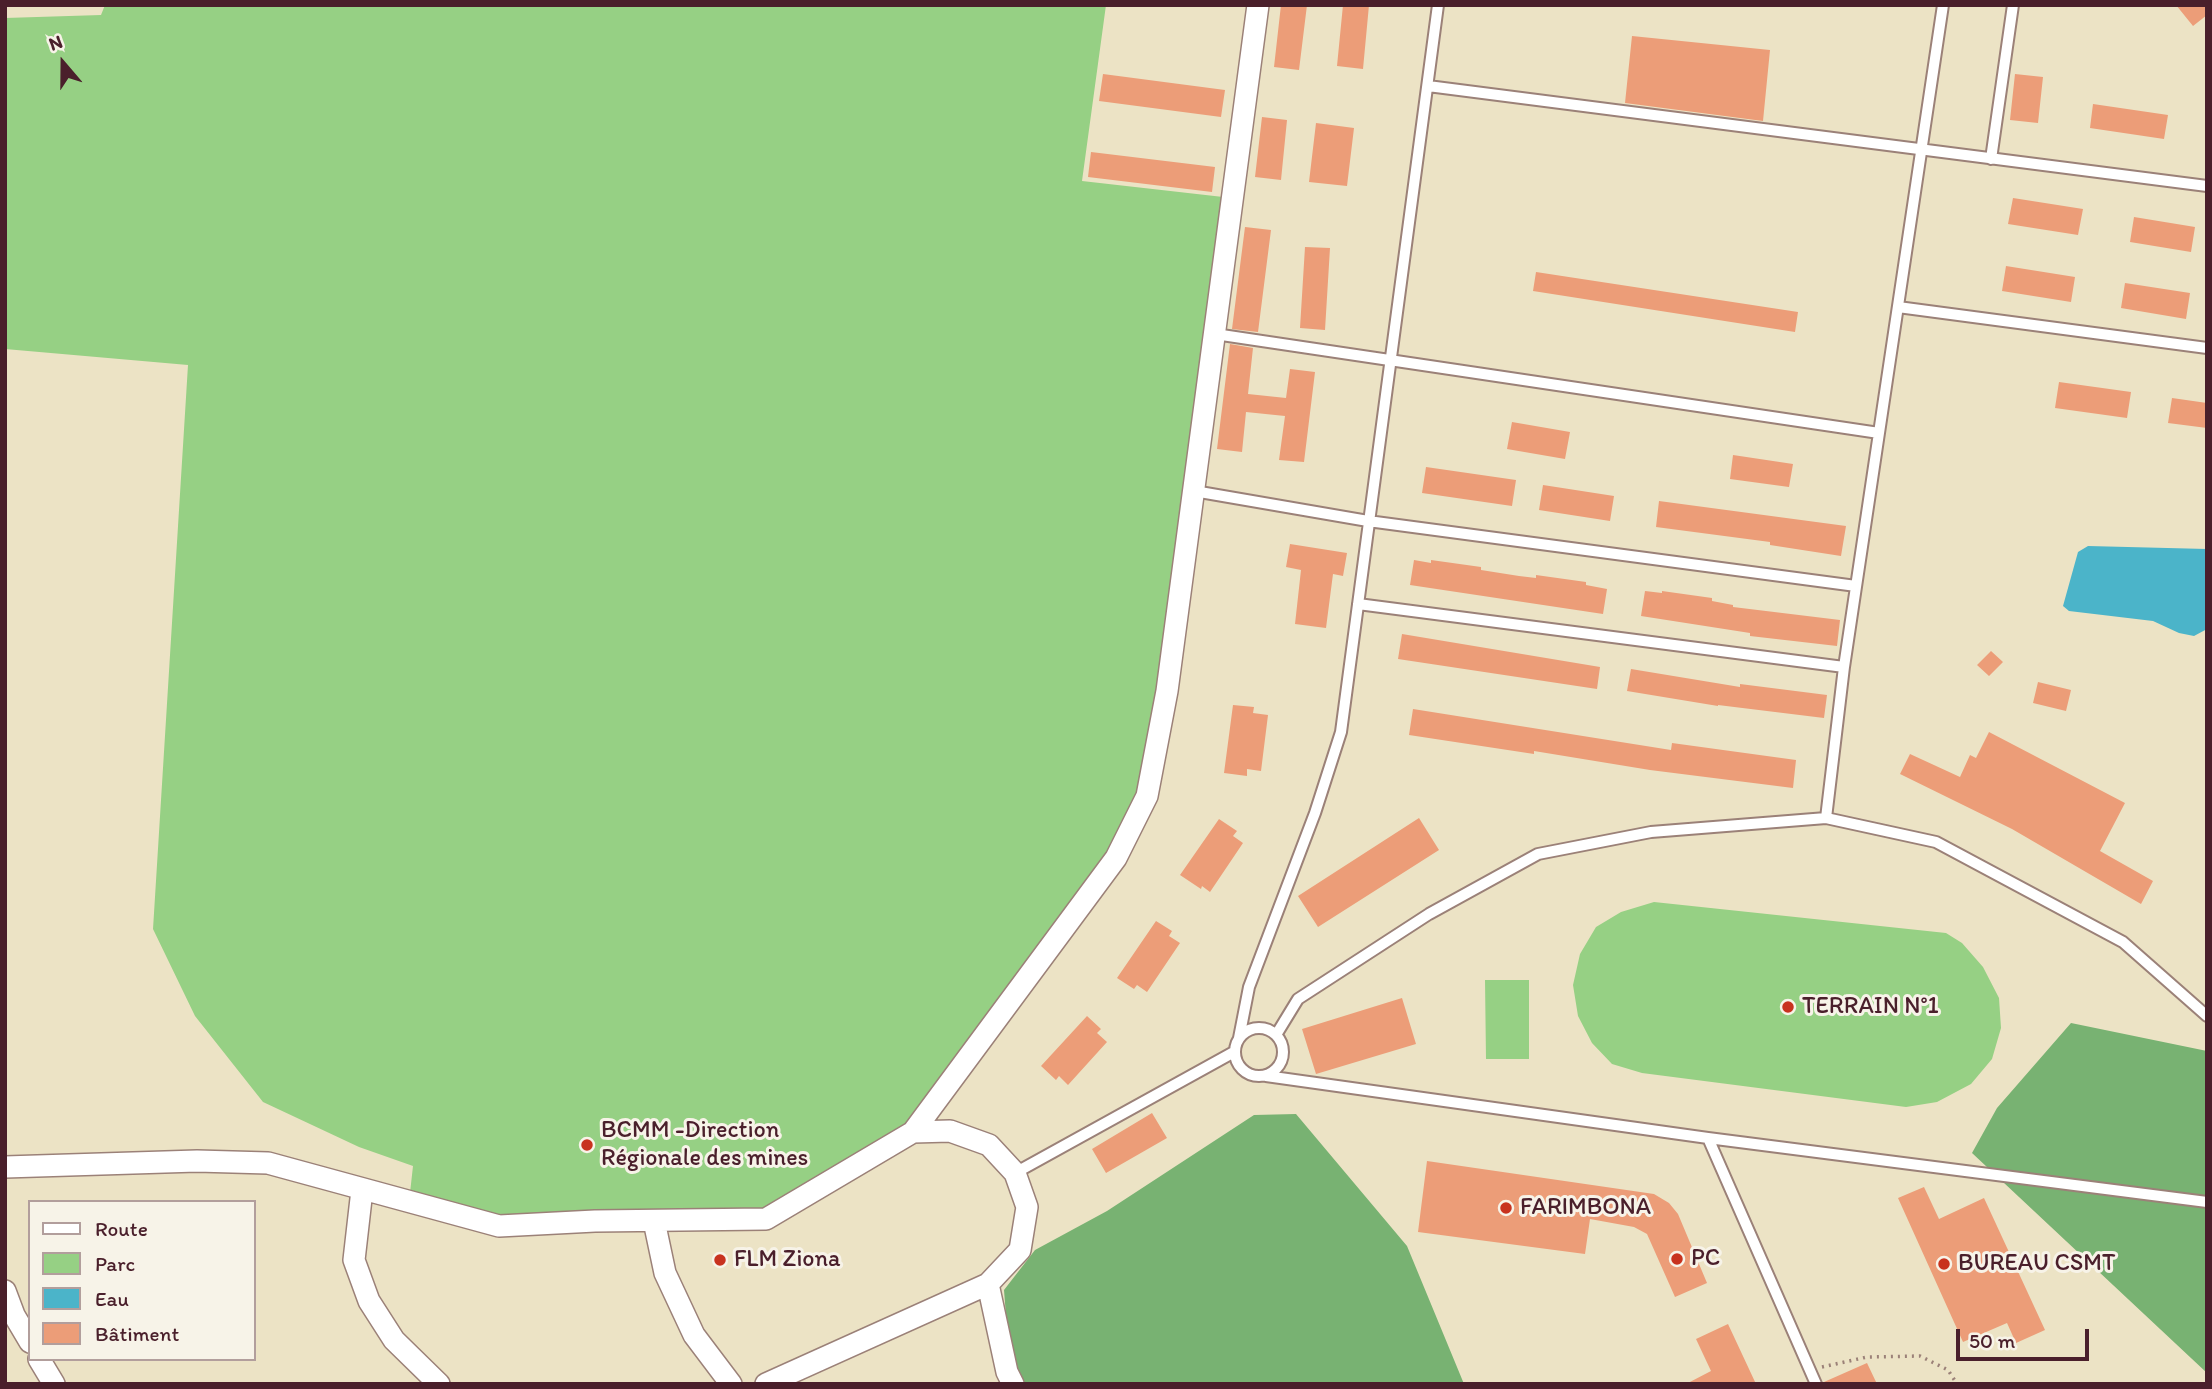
<!DOCTYPE html>
<meta charset="utf-8">
<style>
body{margin:0}
#map{position:relative;width:2212px;height:1389px;overflow:hidden;background:#ece3c5;font-family:Itim,sans-serif}
canvas{display:block}
.frame{position:absolute;inset:0;border:7px solid #4a1f2b;pointer-events:none}
.legend{position:absolute;left:28px;top:1200px;width:228px;height:161px;box-sizing:border-box;background:#f7f3e8;border:2px solid #b29e9c;margin:0;padding:9px 12px;list-style:none;font-size:21px;color:#4a1f2b}
.legend li{display:flex;align-items:center;gap:14px;height:35px}
.legend b{width:35px;border:2px solid #b29e9c}
.north{position:absolute;left:28px;top:28px;width:70px;height:70px;-webkit-text-stroke:5px #f7f3e8;paint-order:stroke;rotate:340deg;font-size:19px;font-weight:700;line-height:28px;text-align:center;color:#4a1f2b}
.north::after{content:'';display:block;margin:auto;width:24px;height:32px;background:#4a1f2b;clip-path:polygon(50% 0,100% 100%,50% 72%,0 100%)}
.scale{position:absolute;left:1956px;top:1329px;width:133px;height:32px;box-sizing:border-box;border:4px solid #4a1f2b;border-top:0;padding-left:9px;font-size:21px;line-height:24px;white-space:nowrap;color:#4a1f2b;-webkit-text-stroke:5px #f7f3e8;paint-order:stroke}
</style>
<div id="map">
<canvas width="2212" height="1389"></canvas>
<div class="frame"></div>
<ul class="legend">
<li><b style="height:9px;background:#fff"></b>Route</li>
<li><b style="height:19px;background:#96d084"></b>Parc</li>
<li><b style="height:19px;background:#4bb4c9"></b>Eau</li>
<li><b style="height:19px;background:#ec9d78"></b>Bâtiment</li>
</ul>
<div class="north">N</div>
<div class="scale">50 m</div>
</div>
<script>
const ctx = document.querySelector('canvas').getContext('2d');
ctx.lineJoin = 'round';
function fill(path, color) {
  ctx.fillStyle = color;
  ctx.fill(path, 'evenodd');
}
function toPath(rows) {
  const path = new Path2D();
  for (const r of rows) {
    if (r.length === 3) {
      path.moveTo(r[0] + r[2], r[1]);
      path.arc(r[0], r[1], r[2], 0, 2 * Math.PI);
      continue;
    }
    path.moveTo(r[0], r[1]);
    for (let i = 2; i < r.length; i += 2) path.lineTo(r[i], r[i + 1]);
  }
  return path;
}
function strokePath(path, color, width, dash) {
  ctx.strokeStyle = color;
  ctx.lineWidth = width;
  ctx.lineCap = dash ? 'butt' : 'round';
  ctx.setLineDash(dash || []);
  ctx.stroke(path);
}
function label(font, color, halo, rows, align = 'center') {
  ctx.font = font + ' Itim,sans-serif';
  ctx.lineWidth = 6;
  ctx.setLineDash([]);
  ctx.textBaseline = 'middle';
  ctx.strokeStyle = halo;
  ctx.fillStyle = color;
  for (const [text, x, y, turn = 0] of rows) {
    ctx.save();
    ctx.translate(x, y);
    ctx.rotate((+turn || 0) * Math.PI / 180);
    ctx.textAlign = isNaN(turn) ? turn : align;
    if (halo) ctx.strokeText(text, 0, 0);
    ctx.fillText(text, 0, 0);
    ctx.restore();
  }
}
fill(toPath([
 [105,5,1106,5,1082,181,1232,198,1147,796,913,1132,766,1219,499,1226,409,1202,413,1166,359,1147,263,1102,195,1016,153,929,188,365,5,349,5,18,101,15],
 [1654,902,1946,933,1962,943,1983,967,1999,998,2001,1028,1992,1059,1971,1084,1937,1102,1906,1107,1642,1073,1612,1064,1592,1043,1578,1016,1573,985,1580,954,1596,927,1621,912],
 [1485,980,1529,980,1529,1059,1486,1059]
]), '#96d084');
fill(toPath([
 [2071,1023,2207,1051,2207,1373,1972,1153,1997,1108],
 [1296,1114,1407,1246,1464,1384,1024,1384,1008,1342,1004,1290,1035,1250,1107,1211,1254,1115]
]), '#78b272');
fill(toPath([
 [2088,546,2207,549,2207,629,2194,636,2179,633,2153,621,2069,611,2063,606,2078,552]
]), '#4bb4c9');
fill(toPath([
 [1281,5,1307,5,1299,70,1274,67],
 [1343,5,1369,5,1363,69,1337,66],
 [2176,5,2207,5,2207,15,2193,26],
 [1632,36,1770,50,1763,121,1625,103],
 [1103,74,1225,90,1221,117,1099,101],
 [2015,74,2043,77,2038,123,2010,120],
 [2093,104,2168,115,2164,139,2090,128],
 [1262,117,1287,120,1281,180,1255,177],
 [1316,123,1354,128,1347,186,1309,182],
 [1091,152,1215,167,1212,192,1088,177],
 [2013,198,2083,209,2078,235,2008,224],
 [2134,217,2195,227,2191,252,2130,242],
 [1245,227,1271,230,1258,332,1232,329],
 [1305,247,1330,248,1325,330,1300,328],
 [2006,266,2075,277,2071,302,2002,291],
 [1536,272,1798,312,1795,332,1533,291],
 [2125,283,2190,293,2186,319,2121,308],
 [1230,344,1253,348,1248,394,1286,398,1290,369,1315,372,1304,462,1279,460,1285,416,1246,412,1242,452,1217,449],
 [2059,382,2131,392,2127,418,2055,408],
 [2172,398,2207,403,2207,428,2168,423],
 [1512,422,1570,432,1565,459,1507,449],
 [1733,455,1793,464,1789,487,1730,479],
 [1426,467,1516,480,1512,506,1422,493],
 [1543,485,1614,496,1610,521,1539,510],
 [1659,501,1846,526,1841,556,1770,545,1770,542,1656,527],
 [1290,544,1347,553,1343,576,1333,574,1326,628,1295,624,1301,570,1286,567],
 [1414,560,1431,563,1431,560,1481,567,1481,570,1519,576,1536,578,1536,575,1586,582,1586,585,1607,589,1603,614,1410,585],
 [1645,591,1662,593,1662,591,1712,598,1712,601,1733,605,1733,607,1840,620,1837,646,1750,636,1750,633,1641,616],
 [1402,634,1600,667,1597,689,1398,659],
 [1991,651,2003,662,1989,676,1977,665],
 [1631,669,1740,687,1740,684,1827,695,1824,718,1718,705,1718,706,1627,691],
 [2038,682,2071,690,2066,711,2033,703],
 [1233,705,1254,707,1253,713,1268,715,1261,771,1247,769,1247,776,1224,773],
 [1413,709,1671,750,1672,743,1796,760,1793,788,1650,770,1534,751,1534,754,1409,735],
 [1989,732,2125,803,2100,851,2153,881,2141,904,2012,829,1900,774,1910,754,1960,777,1970,755,1976,758],
 [1419,818,1439,850,1318,927,1298,896],
 [1219,819,1237,831,1233,836,1243,843,1210,892,1202,886,1201,889,1180,875],
 [1156,921,1172,931,1169,936,1180,943,1147,992,1137,985,1134,989,1117,978],
 [1402,998,1416,1044,1316,1074,1302,1029],
 [1087,1016,1101,1029,1097,1033,1107,1042,1068,1085,1059,1076,1056,1080,1041,1066],
 [1152,1113,1167,1138,1106,1173,1092,1149],
 [1427,1161,1654,1194,1669,1203,1678,1214,1707,1283,1675,1297,1647,1234,1634,1227,1590,1219,1585,1254,1418,1232],
 [1924,1187,1939,1219,1984,1198,2045,1330,2016,1343,2007,1323,1963,1342,1898,1198],
 [1728,1324,1756,1384,1686,1384,1711,1371,1696,1339],
 [1867,1363,1877,1384,1824,1384,1824,1382]
]), '#ec9d78');
const service = toPath([
 [1428,86,2207,186],
 [1991,159,2013,5],
 [1898,307,2207,348],
 [1215,334,1879,433],
 [1194,491,1368,521,1856,586],
 [1358,604,1844,667],
 [1826,818,1844,667,1943,5],
 [1259,1052,24],
 [1276,1035,1298,999,1429,914,1538,854,1651,832,1826,818,1936,842,2123,942,2207,1016],
 [1239,1038,1249,987,1315,813,1341,732,1438,5],
 [1266,1076,1708,1138,2207,1202],
 [1708,1138,1816,1384],
 [1015,1173,1234,1052]
]);
const minor = toPath([
 [913,1132,950,1131,989,1145,1015,1173,1027,1207,1020,1250,988,1284,1007,1372,1013,1384],
 [5,1167,197,1161,268,1163,499,1226,595,1221,766,1219,913,1132,1116,858,1147,796,1167,691,1258,5],
 [362,1190,354,1260,369,1301,394,1340,439,1384],
 [654,1221,665,1273,694,1335,731,1384],
 [5,1291,14,1315,30,1342],
 [39,1359,54,1384],
 [766,1384,988,1284]
]);
strokePath(service, '#9b8178', 14);
strokePath(minor, '#9b8178', 24);
strokePath(toPath([
 [1822,1367,1867,1357,1920,1356,1948,1370,1957,1384]
]), '#9b8178', 3.5, [2, 5]);
strokePath(service, '#fff', 10);
strokePath(minor, '#fff', 21);
for (const [x, y, r, color] of [
 [1788,1007,7,"#c8321e"],
 [587,1145,7,"#c8321e"],
 [1506,1208,7,"#c8321e"],
 [1677,1259,7,"#c8321e"],
 [720,1260,7,"#c8321e"],
 [1944,1264,7,"#c8321e"]
]) {
  const dot = new Path2D();
  dot.arc(x, y, r, 0, 2 * Math.PI);
  ctx.fillStyle = color;
  ctx.fill(dot);
  strokePath(dot, '#f7f3e8', 2.5);
}
label('24px', '#4a1f2b', '#f7f3e8', [
 ["TERRAIN N°1",1802,1007],
 ["BCMM -Direction",601,1131],
 ["Régionale des mines",601,1159],
 ["FARIMBONA",1520,1208],
 ["PC",1691,1259],
 ["FLM Ziona",734,1260],
 ["BUREAU CSMT",1958,1264]
], 'left');
</script>
